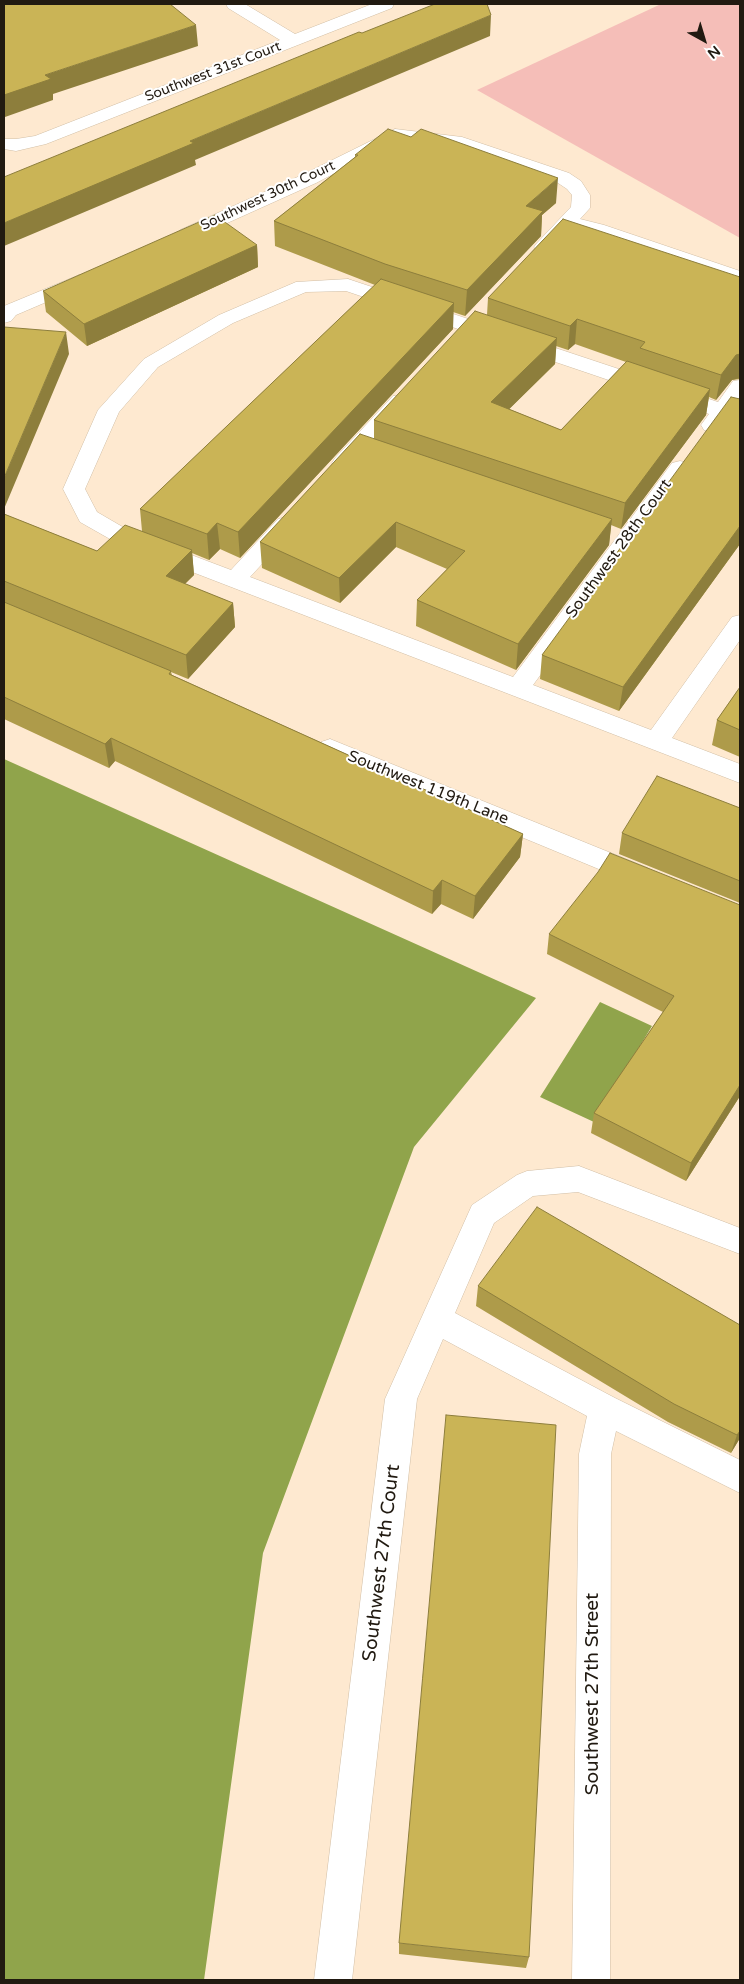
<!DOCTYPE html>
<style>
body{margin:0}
#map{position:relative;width:744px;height:1984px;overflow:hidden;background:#fee9d0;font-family:"Varela Round",sans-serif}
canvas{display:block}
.frame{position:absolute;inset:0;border:5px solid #211a11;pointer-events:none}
.north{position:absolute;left:679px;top:15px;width:50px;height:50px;-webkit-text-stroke:4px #fff;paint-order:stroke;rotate:141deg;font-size:14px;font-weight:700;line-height:20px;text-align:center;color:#211a11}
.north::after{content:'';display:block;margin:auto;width:18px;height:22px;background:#211a11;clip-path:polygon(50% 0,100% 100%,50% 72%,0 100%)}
</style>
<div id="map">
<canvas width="744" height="1984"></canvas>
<div class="frame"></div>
<div class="north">N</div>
</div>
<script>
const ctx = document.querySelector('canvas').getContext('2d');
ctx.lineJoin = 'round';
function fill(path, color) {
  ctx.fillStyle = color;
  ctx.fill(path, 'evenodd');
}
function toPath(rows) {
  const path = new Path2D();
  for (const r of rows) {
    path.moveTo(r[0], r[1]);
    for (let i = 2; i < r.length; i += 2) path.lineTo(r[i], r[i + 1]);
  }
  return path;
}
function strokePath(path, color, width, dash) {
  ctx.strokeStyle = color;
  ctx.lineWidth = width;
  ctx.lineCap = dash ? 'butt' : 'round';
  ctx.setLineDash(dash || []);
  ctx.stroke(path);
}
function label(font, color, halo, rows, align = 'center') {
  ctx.font = font + ' "Varela Round",sans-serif';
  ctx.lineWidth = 4;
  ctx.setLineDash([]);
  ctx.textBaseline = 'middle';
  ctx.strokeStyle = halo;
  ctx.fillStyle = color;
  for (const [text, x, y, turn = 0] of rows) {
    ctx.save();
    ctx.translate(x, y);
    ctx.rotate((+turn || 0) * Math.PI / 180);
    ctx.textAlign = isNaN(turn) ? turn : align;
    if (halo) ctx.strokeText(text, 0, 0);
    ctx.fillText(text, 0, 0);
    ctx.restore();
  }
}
fill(toPath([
 [661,4,740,4,740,238,477,90]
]), '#f5beb8');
fill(toPath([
 [4,759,536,998,414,1147,263,1553,204,1980,4,1980],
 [600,1002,652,1026,594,1122,540,1097]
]), '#90a44b');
const minor = toPath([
 [226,4,245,4,295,34,372,4,394,4,392,8,46,144,16,151,4,149,4,139,16,139,35,136,280,40,228,8,226,4],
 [395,129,462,137,569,173,581,181,590,195,590,208,580,219,604,225,740,271,740,284,591,233,572,229,551,251,544,253,537,251,534,247,537,243,571,207,572,195,567,189,555,181,453,146,398,140,316,183,194,238,187,240,180,238,177,234,180,230,302,175,395,129],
 [79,275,86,277,89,281,86,285,16,315,11,321,4,323,4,306,79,275],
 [348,279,718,402,733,381,740,380,740,401,735,408,740,410,740,424,727,420,720,430,712,432,704,430,701,425,709,414,346,291,306,292,233,323,158,367,119,412,85,489,97,512,133,533,231,570,278,519,286,517,294,519,297,524,294,529,250,577,513,677,672,463,680,461,688,463,691,468,688,473,533,685,651,730,732,617,740,615,740,640,672,738,740,764,740,783,117,543,80,522,63,489,98,410,144,359,219,315,296,282,348,279],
 [400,395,407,396,411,401,407,406,351,468,343,470,335,468,332,463,335,458,393,396,400,395],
 [330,739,648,868,652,875,648,882,639,885,630,882,321,754,318,748,321,742,330,739],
 [579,1166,740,1228,740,1254,578,1192,533,1196,494,1223,455,1313,615,1398,740,1460,740,1493,616,1431,611,1454,610,1980,572,1980,579,1454,587,1416,443,1339,417,1399,352,1980,314,1980,385,1399,472,1205,517,1175,527,1171,579,1166]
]);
strokePath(minor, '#d1bea5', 1);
fill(minor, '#fff');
fill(toPath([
 [355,155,556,203,542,215,541,236,465,316,453,312,453,329,240,558,220,549,209,560,192,553,194,575,185,584,233,603,235,627,188,679,171,672,172,675,523,834,520,857,473,919,441,904,432,914,115,761,109,768,4,719,4,514,97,551,142,531,140,509,375,285,275,246,274,221,355,157],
 [257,245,258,267,87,346,46,312,43,291],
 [740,277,740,379,732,380,716,400,709,397,706,415,621,529,611,525,609,545,516,670,416,626,417,600,447,569,396,547,340,603,262,568,260,542,374,438,374,420,487,315,488,298],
 [575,344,626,362,561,430,509,409,555,364,556,346,568,350],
 [740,393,740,544,619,711,540,679,542,655,739,399],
 [740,687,740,757,712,745,717,720],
 [740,808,740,903,619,854,622,833],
 [740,905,740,1096,686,1181,591,1133,594,1113,663,1012,547,954,549,934],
 [478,1286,740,1325,740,1438,731,1453,668,1422,476,1306],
 [399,1943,529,1957,526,1968,399,1954]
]), '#ae9b4a');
fill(toPath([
 [491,15,490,36,195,160,196,165,4,246,4,223,190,141],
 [196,25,198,46,53,94,53,100,5,117,4,106,4,95,45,75],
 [558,178,556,203,542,215,541,236,465,316,467,290,526,206],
 [257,245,258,267,87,346,84,324],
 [454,303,453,329,240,558,238,532],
 [577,319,575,344,568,350,570,326],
 [66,332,69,354,4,509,4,478],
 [557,338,555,364,490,428,491,402],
 [740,354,740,378,732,380,716,400,721,375,736,355],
 [710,389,706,415,621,529,625,503],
 [612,519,609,545,516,670,518,644],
 [396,522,396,547,340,603,339,578],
 [217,523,220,549,209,560,207,534],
 [740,526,740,544,619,711,623,687],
 [192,550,194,575,168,600,166,576],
 [233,603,235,627,188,679,186,655],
 [111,738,115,761,109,768,105,744],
 [523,834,520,857,473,919,475,896],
 [442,880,441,904,432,914,433,891],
 [740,1085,740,1096,686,1181,691,1163],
 [740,1431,740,1438,731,1453,737,1435]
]), '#8d7e3c');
const building = toPath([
 [4,4,170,4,196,25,45,75,51,79,4,95,4,4],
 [435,4,487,4,491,15,190,141,194,143,4,223,4,177,359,32,362,33,435,4],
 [388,129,411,137,421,129,558,178,526,206,543,211,467,290,385,264,274,221,358,155,355,155,388,129],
 [215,215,257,245,84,324,43,291,215,215],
 [563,219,740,277,740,354,736,355,721,375,640,348,645,342,577,319,570,326,488,298,563,219],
 [381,279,454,303,238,532,217,523,207,534,140,509,381,279],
 [475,311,557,338,491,402,561,430,627,361,710,389,625,503,374,420,475,311],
 [4,327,66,332,4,478,4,327],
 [731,397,740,399,740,526,623,687,542,655,731,397],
 [360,434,612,519,518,644,417,600,465,551,396,522,339,578,260,542,360,434],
 [4,514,97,551,125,525,192,550,166,576,233,603,186,655,4,581,4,514],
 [4,602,171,671,169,674,523,834,475,896,442,880,433,891,111,738,105,744,4,697,4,602],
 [740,687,740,730,717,720,740,687],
 [657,776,740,808,740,881,622,833,657,776],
 [610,853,740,905,740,1085,691,1163,594,1113,674,996,549,934,598,872,610,853],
 [537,1207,740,1325,740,1431,737,1435,674,1404,478,1286,537,1207],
 [446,1415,556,1425,529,1957,399,1943,446,1415]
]);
fill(building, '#cab456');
strokePath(building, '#8d7e3c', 1);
label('14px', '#211a11', '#fff', [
 ["Southwest 31st Court",213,72,-21],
 ["Southwest 30th Court",268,196,-25]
]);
label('16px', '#211a11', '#fff', [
 ["Southwest 28th Court",619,549,-54],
 ["Southwest 119th Lane",428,788,22]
]);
label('19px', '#211a11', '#fff', [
 ["Southwest 27th Court",382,1563,-83],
 ["Southwest 27th Street",593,1694,-90]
]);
</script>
